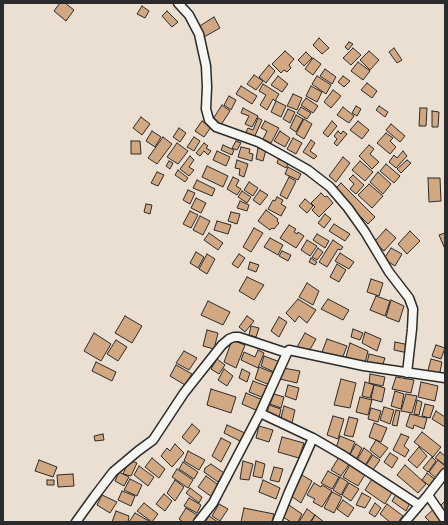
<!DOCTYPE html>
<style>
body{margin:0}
#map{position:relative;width:448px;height:525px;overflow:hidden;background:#ebdfd1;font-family:"Balsamiq Sans",sans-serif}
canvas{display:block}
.frame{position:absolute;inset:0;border:4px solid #2b2b2b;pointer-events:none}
</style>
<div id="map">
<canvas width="448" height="525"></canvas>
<div class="frame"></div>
</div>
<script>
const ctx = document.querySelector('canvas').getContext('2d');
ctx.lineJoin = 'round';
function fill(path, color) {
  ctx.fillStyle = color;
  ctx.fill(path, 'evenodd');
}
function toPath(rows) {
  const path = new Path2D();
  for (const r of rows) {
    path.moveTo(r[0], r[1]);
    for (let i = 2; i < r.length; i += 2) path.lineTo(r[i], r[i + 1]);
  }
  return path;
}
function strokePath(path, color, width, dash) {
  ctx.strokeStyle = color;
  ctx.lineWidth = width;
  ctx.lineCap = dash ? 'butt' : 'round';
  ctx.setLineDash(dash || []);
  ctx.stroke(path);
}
const building = toPath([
 [60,3,65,3,74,10,66,21,54,11,60,3],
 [142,6,149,11,145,18,137,14,142,6],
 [167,11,178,22,172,27,162,16,167,11],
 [214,17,220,28,204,37,198,27,214,17],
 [319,38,329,48,322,54,313,45,319,38],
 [349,42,353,44,348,50,345,47,349,42],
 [353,48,361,55,351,65,343,58,353,48],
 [394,48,402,60,397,63,389,52,394,48],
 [285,51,294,59,289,65,291,68,287,72,284,70,281,73,272,64,285,51],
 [369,51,379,60,370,70,360,60,369,51],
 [306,52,312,58,304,66,298,60,306,52],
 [313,58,321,64,313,75,305,69,313,58],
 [358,62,370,71,363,80,351,71,358,62],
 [269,65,275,71,266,83,259,77,269,65],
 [325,69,336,77,332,84,320,76,325,69],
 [254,75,263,81,256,90,247,84,254,75],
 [278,76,288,84,282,92,271,85,278,76],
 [317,76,331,85,326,94,312,84,317,76],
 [343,76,350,81,344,87,338,82,343,76],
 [367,83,377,91,372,98,361,90,367,83],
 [263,84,279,94,275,101,273,99,267,110,260,105,266,95,259,91,263,84],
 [241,86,257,96,252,104,236,94,241,86],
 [311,86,322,92,317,102,306,96,311,86],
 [333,90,341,96,331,108,324,102,333,90],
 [293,94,302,98,297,110,287,106,293,94],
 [229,96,236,100,231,110,224,105,229,96],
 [306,98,318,106,313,113,301,105,306,98],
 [276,101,286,106,281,117,271,112,276,101],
 [222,105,230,111,221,125,213,119,222,105],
 [356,106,361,109,357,116,352,113,356,106],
 [379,106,388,112,385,117,376,110,379,106],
 [301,107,311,113,307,119,297,113,301,107],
 [343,107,354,116,349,123,337,115,343,107],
 [243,108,258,116,252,127,245,124,249,116,241,113,243,108],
 [420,108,427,108,426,126,419,126,420,108],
 [288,109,295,112,290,123,283,119,288,109],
 [432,111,439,112,438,127,432,127,432,111],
 [296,115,303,119,296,132,290,128,296,115],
 [141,117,150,124,142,135,133,128,141,117],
 [258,118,262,120,254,138,245,134,248,128,253,130,258,118],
 [304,119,312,124,304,139,296,134,304,119],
 [202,121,211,127,204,137,195,131,202,121],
 [265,121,279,128,271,143,263,139,267,131,261,128,265,121],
 [332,121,337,126,328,137,323,133,332,121],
 [358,121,369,130,362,139,350,130,358,121],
 [391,124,405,136,400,142,386,130,391,124],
 [179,128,186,133,180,142,173,137,179,128],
 [152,131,161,137,155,147,146,141,152,131],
 [280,131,290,138,285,147,274,141,280,131],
 [338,131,341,134,343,131,347,134,337,146,334,143,337,139,334,136,338,131],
 [386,133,393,138,390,141,396,147,390,154,377,143,386,133],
 [163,137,172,144,157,164,148,158,163,137],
 [194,137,200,141,194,151,187,147,194,137],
 [293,138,302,143,296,154,287,149,293,138],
 [311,140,315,143,310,151,317,156,314,159,303,152,311,140],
 [131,141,140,141,141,154,131,154,131,141],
 [236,141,241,143,237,150,232,148,236,141],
 [177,143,188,151,178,164,167,157,177,143],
 [204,143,208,146,206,148,211,151,208,155,204,151,200,156,196,153,204,143],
 [223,145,234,150,232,155,221,150,223,145],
 [369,145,374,149,370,154,379,162,372,169,359,156,369,145],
 [241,147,250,149,249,153,253,154,252,161,238,157,241,147],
 [258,148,266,150,263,161,256,159,258,148],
 [217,151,230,157,226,166,213,160,217,151],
 [403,151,407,156,396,168,389,162,394,155,397,158,403,151],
 [190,156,194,160,189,167,194,170,189,176,180,169,190,156],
 [279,157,289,162,286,168,277,163,279,157],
 [343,157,350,163,336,182,329,176,343,157],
 [237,160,248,164,244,177,239,175,240,169,235,168,237,160],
 [407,160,411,163,401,173,397,169,407,160],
 [169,161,173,163,170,169,166,166,169,161],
 [360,161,373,172,365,181,352,170,360,161],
 [386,164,400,176,394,183,380,171,386,164],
 [207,166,228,176,223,187,202,177,207,166],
 [288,167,301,174,298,180,285,174,288,167],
 [178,170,188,178,185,182,175,175,178,170],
 [157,172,164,175,158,186,151,183,157,172],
 [378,172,391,184,383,194,370,182,378,172],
 [353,175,364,185,356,194,350,189,354,184,349,179,353,175],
 [233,177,239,180,236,186,241,189,237,195,227,189,233,177],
 [289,177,296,181,287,199,280,195,289,177],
 [428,178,440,178,441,201,429,202,428,178],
 [197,180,215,189,212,196,193,188,197,180],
 [249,182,258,188,253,196,244,190,249,182],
 [341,183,375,217,368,224,334,190,341,183],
 [369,184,383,196,372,208,358,195,369,184],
 [188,190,195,193,190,204,183,200,188,190],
 [260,190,268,195,260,205,253,200,260,190],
 [242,191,251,197,247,203,238,197,242,191],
 [321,193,325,197,327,196,333,203,319,217,312,210,315,207,311,203,321,193],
 [277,197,283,200,281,204,286,207,281,216,268,209,273,200,275,201,277,197],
 [196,198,206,203,201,213,191,208,196,198],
 [305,199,313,206,307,213,299,206,305,199],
 [240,201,249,205,247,211,237,208,240,201],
 [146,204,152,205,150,214,144,212,146,204],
 [266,210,278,219,277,221,279,223,274,229,272,228,270,230,258,221,266,210],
 [190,211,198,215,191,228,183,224,190,211],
 [231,212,240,214,237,224,228,221,231,212],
 [325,214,331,219,324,228,318,223,325,214],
 [200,216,210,221,203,235,193,230,200,216],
 [217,221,231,225,228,234,214,230,217,221],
 [334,224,350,234,345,241,329,231,334,224],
 [289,225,296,229,294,232,297,234,298,232,304,236,296,248,280,238,289,225],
 [254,228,263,233,251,252,243,247,254,228],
 [386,229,396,238,384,251,374,242,386,229],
 [410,231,420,241,407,254,398,244,410,231],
 [209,233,223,243,218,250,204,240,209,233],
 [445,233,445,249,439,235,445,233],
 [317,234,329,241,325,248,313,240,317,234],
 [270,238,283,245,278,255,264,247,270,238],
 [307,240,317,246,310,256,301,250,307,240],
 [333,240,343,247,341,250,338,249,327,267,319,262,333,240],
 [318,248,323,252,317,260,312,257,318,248],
 [391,248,402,254,395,266,384,259,391,248],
 [282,251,291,255,288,261,279,256,282,251],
 [196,252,204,257,198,268,190,263,196,252],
 [340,253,354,262,349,269,335,261,340,253],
 [207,254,215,259,207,274,199,269,207,254],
 [239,254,245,258,238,268,232,264,239,254],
 [311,258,317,262,315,265,309,262,311,258],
 [250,262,259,265,256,272,248,269,250,262],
 [337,264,346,270,339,282,330,277,337,264],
 [247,277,264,285,254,300,239,291,247,277],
 [371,279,383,283,379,296,367,292,371,279],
 [307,283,319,291,313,305,299,297,307,283],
 [376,296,390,301,385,316,370,310,376,296],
 [298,299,316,310,307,323,299,316,295,322,286,313,298,299],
 [328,299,349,310,343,320,321,309,328,299],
 [391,300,404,306,399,322,386,317,391,300],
 [208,301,230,312,223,325,201,315,208,301],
 [125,316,142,326,132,343,115,333,125,316],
 [247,316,254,321,245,332,239,327,247,316],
 [279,317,287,322,279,337,271,331,279,317],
 [251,326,259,328,256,337,249,335,251,326],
 [353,329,363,333,360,340,351,337,353,329],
 [207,330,218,333,214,349,203,346,207,330],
 [365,332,381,339,377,351,362,343,365,332],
 [94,333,111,344,101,361,84,351,94,333],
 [305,333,316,339,308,353,297,347,305,333],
 [327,339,347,346,342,359,322,352,327,339],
 [116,340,127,347,118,361,107,354,116,340],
 [232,340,245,345,236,368,224,362,232,340],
 [395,342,409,345,408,353,394,350,395,342],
 [350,343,368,351,365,363,346,357,350,343],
 [436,345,445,348,441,359,432,356,436,345],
 [258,350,264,353,258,368,241,360,244,352,255,357,258,350],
 [184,351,197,358,189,370,176,363,184,351],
 [369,354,385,358,382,367,367,363,369,354],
 [264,356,280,362,276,373,261,366,264,356],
 [217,359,225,365,219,374,211,369,217,359],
 [431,359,442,362,439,377,427,374,431,359],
 [96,362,116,372,112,381,92,371,96,362],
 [176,365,192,374,185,385,170,376,176,365],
 [259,367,274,373,270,385,255,379,259,367],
 [283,368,300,371,297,383,280,379,283,368],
 [224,369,233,376,227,386,218,380,224,369],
 [242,369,250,373,247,382,239,378,242,369],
 [370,374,385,377,383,386,369,383,370,374],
 [396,377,414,380,411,393,392,389,396,377],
 [341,379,356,383,350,408,334,405,341,379],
 [253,381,269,387,264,398,249,392,253,381],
 [365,382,374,385,370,398,362,396,365,382],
 [421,382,438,386,435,401,418,397,421,382],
 [288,385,299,388,296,400,285,396,288,385],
 [374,385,385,388,382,402,371,399,374,385],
 [211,389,236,397,231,413,207,405,211,389],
 [395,391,404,394,401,409,391,406,395,391],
 [246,393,263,400,258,411,242,404,246,393],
 [274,394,284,397,281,408,270,404,274,394],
 [406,394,417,396,412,413,401,411,406,394],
 [360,397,372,400,368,415,356,412,360,397],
 [417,400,422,402,419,415,414,414,417,400],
 [425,404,434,406,430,418,422,416,425,404],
 [269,405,281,409,279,418,267,414,269,405],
 [284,406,295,410,292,423,281,418,284,406],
 [384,407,394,410,390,424,380,420,384,407],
 [371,408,381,411,378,422,368,419,371,408],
 [396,410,400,411,397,426,392,425,396,410],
 [436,411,445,417,445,427,432,419,436,411],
 [410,414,427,418,424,429,414,425,413,429,406,426,410,414],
 [333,416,344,419,338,439,327,435,333,416],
 [349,417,358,419,353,437,344,435,349,417],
 [374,423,387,428,381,442,369,437,374,423],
 [192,424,200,431,190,444,182,437,192,424],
 [227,425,245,433,240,441,224,433,227,425],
 [259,426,273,430,269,442,256,438,259,426],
 [422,432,441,447,433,457,414,442,422,432],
 [103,434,104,440,95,441,94,436,103,434],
 [401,434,409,437,404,446,409,450,405,457,393,450,401,434],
 [340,436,355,442,350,454,336,448,340,436],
 [282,437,304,443,299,458,278,452,282,437],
 [221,438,231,443,221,462,212,456,221,438],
 [376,440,388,448,380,458,370,450,376,440],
 [175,444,184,453,172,467,161,456,167,448,170,451,175,444],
 [356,444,362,448,356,460,349,456,356,444],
 [419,447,427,456,417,468,408,460,419,447],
 [364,448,372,454,365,466,357,460,364,448],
 [188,451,205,460,199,470,184,461,188,451],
 [440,452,445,456,445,465,435,458,440,452],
 [390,453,398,458,392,468,384,462,390,453],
 [373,455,380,460,373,470,366,465,373,455],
 [339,457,350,463,341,476,331,470,339,457],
 [432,457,436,461,428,472,423,468,432,457],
 [152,458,165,469,159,478,145,467,152,458],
 [39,460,57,467,53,477,35,471,39,460],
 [129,460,137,463,131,476,123,474,129,460],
 [438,460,445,466,445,471,438,480,429,472,438,460],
 [243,461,253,464,249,480,240,479,243,461],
 [256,461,265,464,262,478,253,476,256,461],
 [183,462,198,472,194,479,179,469,183,462],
 [351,463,366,473,358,486,343,477,351,463],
 [211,464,224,473,218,482,204,472,205,468,211,464],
 [405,465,426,484,418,493,397,475,405,465],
 [139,466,154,477,148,486,134,475,139,466],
 [274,467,283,469,279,482,270,480,274,467],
 [177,469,193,480,188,488,172,477,177,469],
 [328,471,339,477,332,489,321,483,328,471],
 [119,472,129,477,124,486,115,481,119,472],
 [427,473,437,481,432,488,422,480,427,473],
 [73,474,74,486,58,487,57,475,73,474],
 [302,475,312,481,301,503,291,496,302,475],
 [206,476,220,486,212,497,198,487,206,476],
 [340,477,348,482,341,495,333,490,340,477],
 [130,479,142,485,137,496,124,490,130,479],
 [372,479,393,491,385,504,365,490,372,479],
 [47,480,54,480,54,485,47,485,47,480],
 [175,480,184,487,175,501,167,493,175,480],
 [263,480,280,488,276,499,259,492,263,480],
 [314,483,321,487,322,485,332,491,322,507,313,502,315,499,307,495,314,483],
 [349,483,359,489,351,501,342,495,349,483],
 [190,488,202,497,199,503,186,493,190,488],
 [122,491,135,496,131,506,118,500,122,491],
 [398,491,411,501,406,511,392,501,398,491],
 [332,492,342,497,334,513,324,508,332,492],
 [362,493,371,498,365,508,356,505,362,493],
 [164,494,172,501,165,511,156,504,164,494],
 [102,495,117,502,110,513,97,505,102,495],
 [189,498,201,505,197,513,184,506,189,498],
 [343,500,354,508,348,517,337,509,343,500],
 [445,501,445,511,440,506,445,501],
 [144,503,158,514,152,522,137,511,144,503],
 [375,503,381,508,375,517,369,513,375,503],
 [219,504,228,509,220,521,212,516,219,504],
 [387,504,403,516,398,522,390,522,380,514,387,504],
 [289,505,302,514,298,522,291,522,283,517,289,505],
 [186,508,197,515,193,522,183,522,179,519,186,508],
 [244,508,274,514,272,522,241,522,244,508],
 [435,508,443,518,439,522,430,522,425,517,435,508],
 [307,509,315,515,310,522,299,522,307,509],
 [116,511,129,516,128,522,112,522,116,511],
 [135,513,149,521,149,522,129,522,135,513],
 [315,515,324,522,311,522,315,515],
 [209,516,218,522,205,522,209,516]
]);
fill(building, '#d2a883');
strokePath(building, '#2b2b2b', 1);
const minor = toPath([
 [178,3,189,15,199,34,206,66,207,87,206,109,209,120,216,127,258,142,287,158,308,170,330,187,348,208,365,232,389,272,409,298,413,309,412,329,407,373],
 [260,413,313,438,344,456,419,505],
 [428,495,445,520],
 [76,522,94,497,113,472,138,451,153,440,184,393,222,345,229,339,234,337,239,337,287,353],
 [198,522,213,503,260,413,287,353,289,350,364,366,445,378],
 [277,522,289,492,313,438],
 [405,522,428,495,445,473]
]);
strokePath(minor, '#2b2b2b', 11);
strokePath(minor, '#f6f6f2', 8);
</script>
